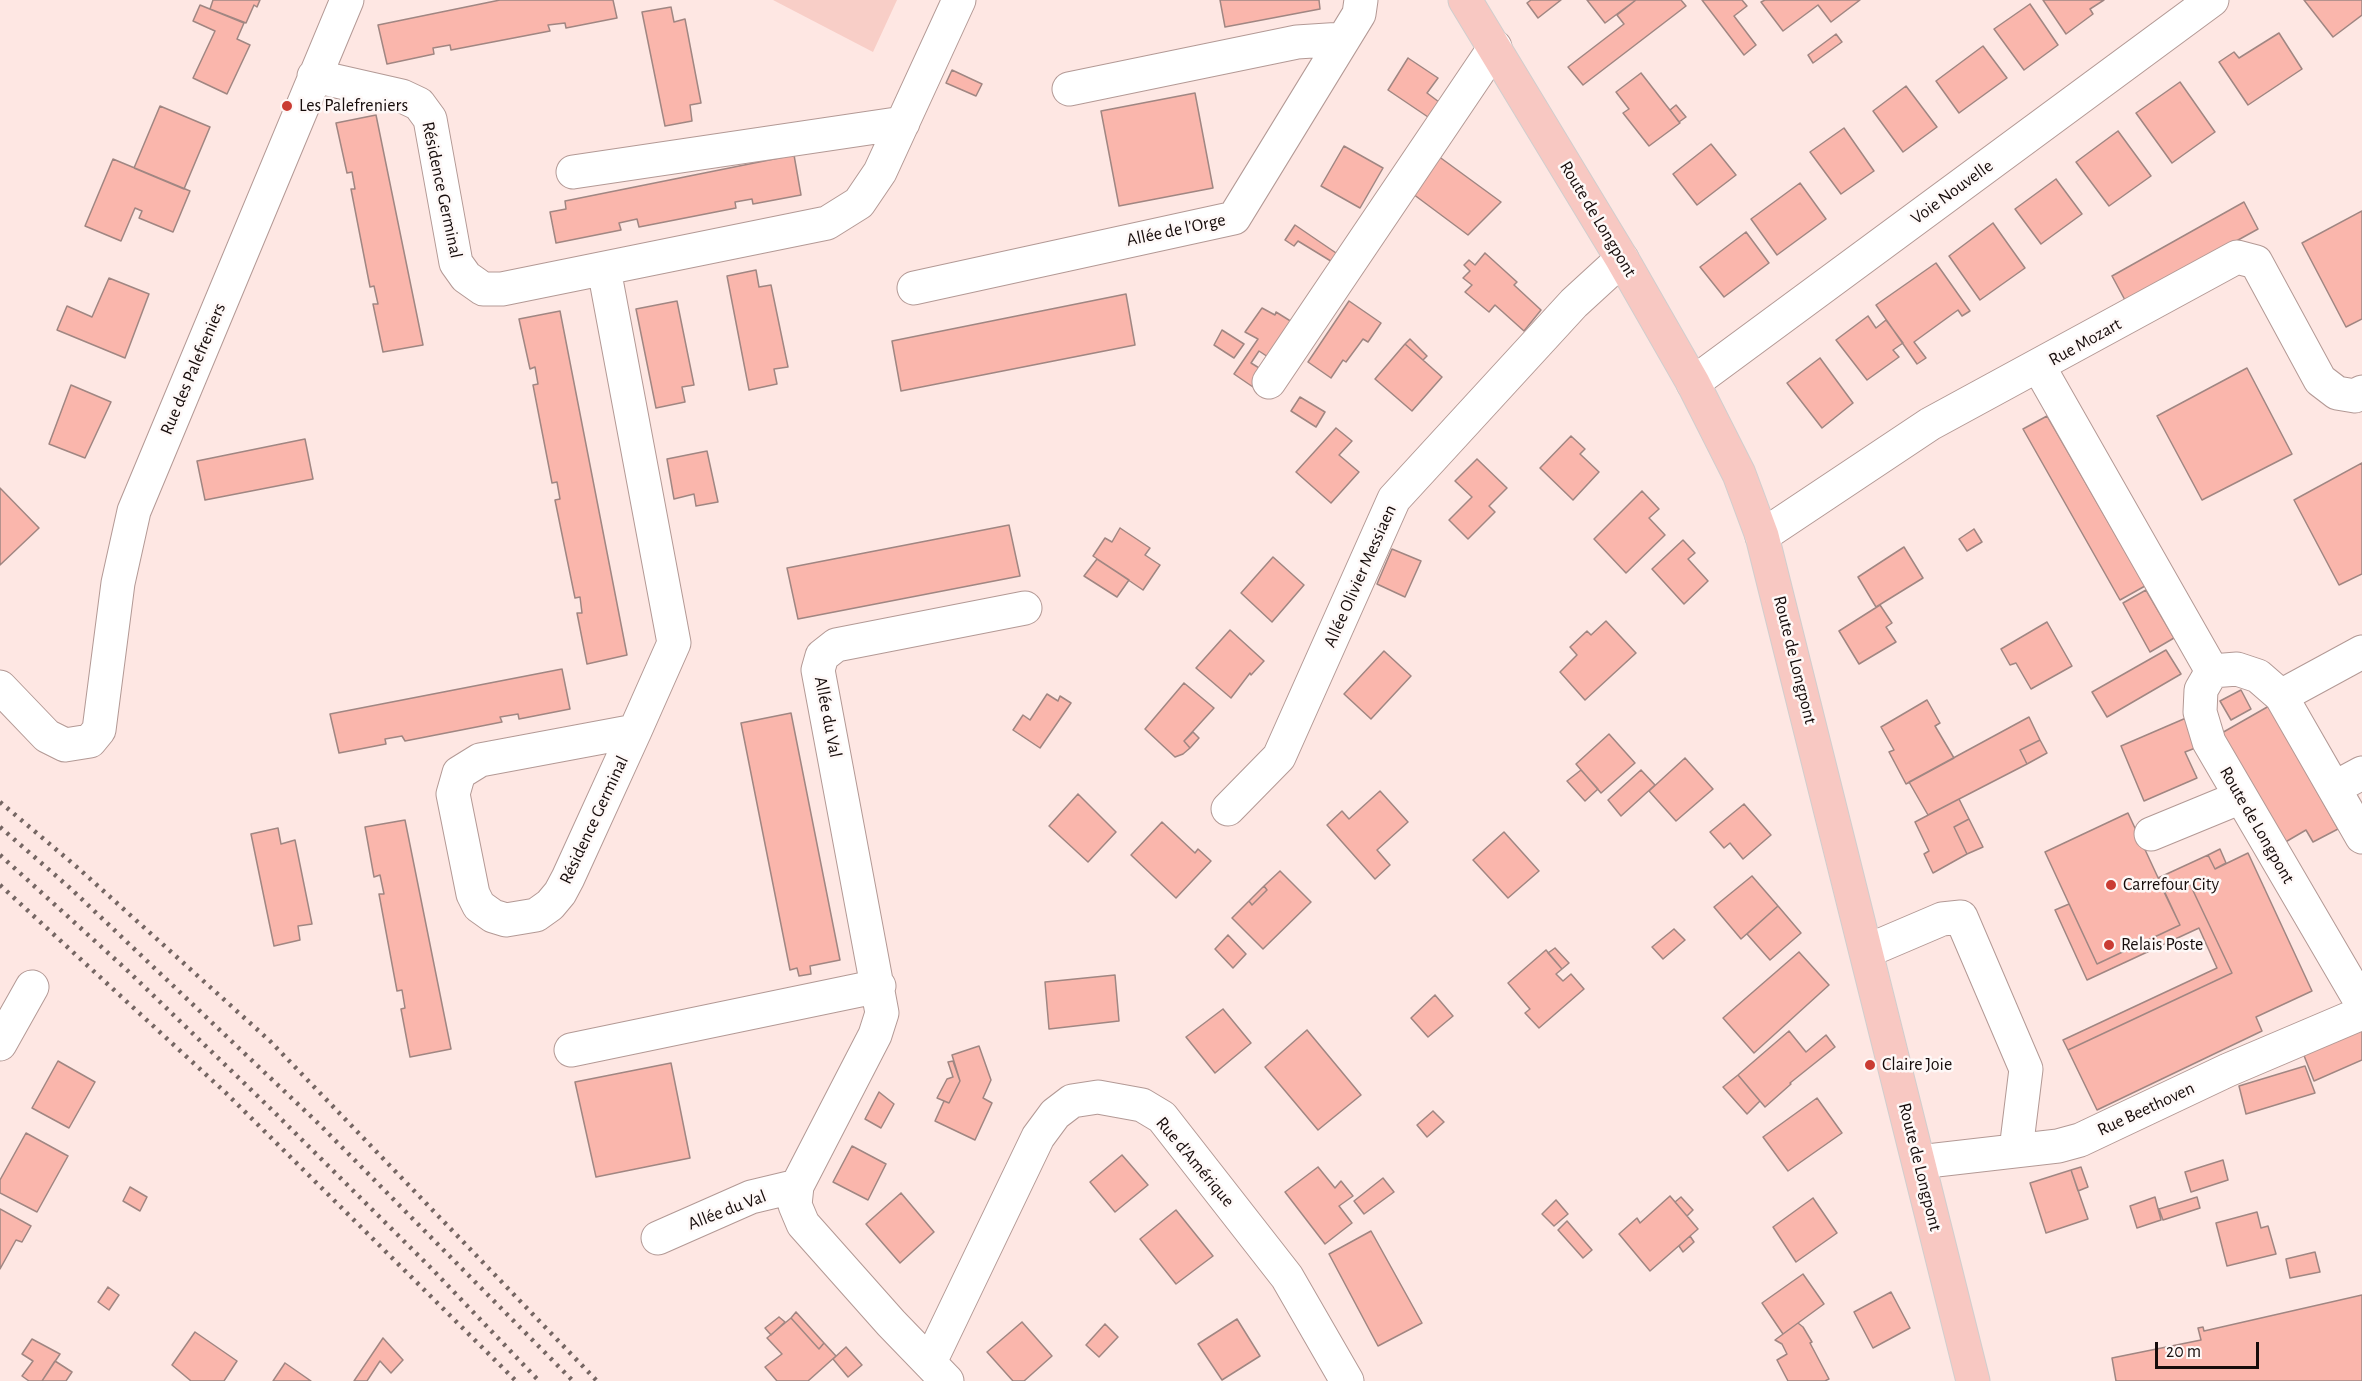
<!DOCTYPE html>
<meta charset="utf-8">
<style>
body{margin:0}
#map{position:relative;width:2362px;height:1381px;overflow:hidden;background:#fee7e3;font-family:"Alegreya Sans",sans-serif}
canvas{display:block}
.scale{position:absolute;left:2155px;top:1342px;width:104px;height:27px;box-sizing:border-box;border:3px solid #160c0b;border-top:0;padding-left:8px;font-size:18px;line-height:21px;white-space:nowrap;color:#160c0b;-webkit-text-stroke:4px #fef8f7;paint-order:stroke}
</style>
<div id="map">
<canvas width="2362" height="1381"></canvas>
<div class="scale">20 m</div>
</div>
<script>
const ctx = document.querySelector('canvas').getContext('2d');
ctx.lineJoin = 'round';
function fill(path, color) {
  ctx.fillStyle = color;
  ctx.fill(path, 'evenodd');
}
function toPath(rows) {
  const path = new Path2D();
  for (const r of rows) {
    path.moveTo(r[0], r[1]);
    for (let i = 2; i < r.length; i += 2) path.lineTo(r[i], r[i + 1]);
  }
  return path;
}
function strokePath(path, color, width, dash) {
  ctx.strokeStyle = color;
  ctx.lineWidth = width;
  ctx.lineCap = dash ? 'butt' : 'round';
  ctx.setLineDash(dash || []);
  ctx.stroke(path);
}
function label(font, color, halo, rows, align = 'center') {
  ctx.font = font + ' "Alegreya Sans",sans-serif';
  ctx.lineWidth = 5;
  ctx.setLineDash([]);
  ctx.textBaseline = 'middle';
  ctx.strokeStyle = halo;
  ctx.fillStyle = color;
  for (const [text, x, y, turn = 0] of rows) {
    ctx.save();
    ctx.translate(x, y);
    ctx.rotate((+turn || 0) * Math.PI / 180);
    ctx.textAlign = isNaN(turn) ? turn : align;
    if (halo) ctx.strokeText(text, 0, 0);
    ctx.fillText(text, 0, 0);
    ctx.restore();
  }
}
fill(toPath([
 [773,0,897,0,873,52]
]), '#f8cec7');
const building = toPath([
 [213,0,260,0,257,7,254,5,246,23,210,9,213,0],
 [500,0,613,0,617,18,566,28,565,23,548,25,550,31,451,50,450,45,433,48,434,54,387,64,378,25,500,0],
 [1220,0,1319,0,1320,9,1225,27,1220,0],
 [1531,0,1561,0,1538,18,1527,3,1531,0],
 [1587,0,1636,0,1605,23,1587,0],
 [1636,0,1681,0,1686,6,1583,85,1568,67,1624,24,1617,15,1636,0],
 [1702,0,1742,0,1747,6,1734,16,1756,45,1744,55,1702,0],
 [1765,0,1860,0,1831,22,1818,5,1783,31,1761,2,1765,0],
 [2043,0,2104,0,2090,9,2093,14,2066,34,2043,0],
 [2304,0,2362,0,2362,15,2333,37,2304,0],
 [2030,4,2058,45,2024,70,1994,29,2030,4],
 [200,5,244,23,237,39,250,45,227,94,193,78,215,31,193,21,200,5],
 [671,7,674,22,685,19,701,103,690,105,692,121,665,126,642,12,671,7],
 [2279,33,2302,69,2248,105,2219,62,2234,52,2239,58,2279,33],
 [1836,34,1842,42,1813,63,1808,55,1836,34],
 [1983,46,2007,78,1959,113,1936,81,1983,46],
 [1408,58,1438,78,1427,93,1439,102,1428,117,1388,90,1408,58],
 [952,70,982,84,976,96,946,83,952,70],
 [1641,73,1680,123,1649,146,1623,113,1629,109,1616,92,1641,73],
 [2180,82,2215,132,2172,163,2136,113,2180,82],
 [1906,86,1937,127,1903,152,1873,111,1906,86],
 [1195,93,1213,188,1119,206,1101,111,1195,93],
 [1676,105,1686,117,1679,122,1670,110,1676,105],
 [160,106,210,127,184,189,134,168,160,106],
 [376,115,423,345,383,352,373,304,378,304,374,286,370,287,351,189,355,189,352,172,347,173,336,123,376,115],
 [1844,128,1874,171,1841,194,1810,152,1844,128],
 [2118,131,2151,176,2109,206,2076,162,2118,131],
 [1711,144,1736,175,1697,205,1673,174,1711,144],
 [1344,146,1383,168,1360,208,1321,186,1344,146],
 [1434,153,1501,202,1468,235,1409,191,1434,153],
 [794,155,801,195,753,204,752,199,735,202,736,208,639,227,637,219,619,223,621,230,556,243,550,212,566,209,565,201,794,155],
 [113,159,190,191,173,232,139,218,142,211,135,208,121,241,85,226,113,159],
 [2056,179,2082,214,2041,244,2015,209,2056,179],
 [1800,183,1826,219,1777,255,1751,219,1800,183],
 [2244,202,2258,229,2126,302,2112,276,2244,202],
 [2362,211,2362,319,2346,327,2302,243,2362,211],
 [1993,223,2025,268,1980,300,1949,256,1993,223],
 [1295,225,1339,255,1334,263,1298,241,1294,246,1285,240,1295,225],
 [1746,232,1769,263,1724,297,1700,267,1746,232],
 [1485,253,1517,282,1514,285,1541,310,1524,331,1495,305,1489,312,1465,292,1472,285,1463,278,1470,271,1464,265,1469,260,1475,265,1485,253],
 [1936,263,1970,311,1962,316,1958,310,1914,342,1926,358,1917,364,1876,305,1936,263],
 [756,270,759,287,771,285,788,367,774,369,777,384,749,390,727,276,756,270],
 [109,278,149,294,125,358,57,330,67,306,92,317,109,278],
 [1126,294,1135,345,901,391,892,341,1126,294],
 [677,301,694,385,682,387,685,402,656,408,636,309,677,301],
 [1349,301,1381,323,1368,342,1363,339,1346,362,1343,360,1331,378,1308,362,1349,301],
 [1262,308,1275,315,1276,312,1292,322,1268,357,1259,351,1251,363,1264,371,1253,387,1234,374,1258,339,1245,332,1262,308],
 [560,311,627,655,587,664,577,613,582,613,580,597,575,598,555,500,560,499,557,482,552,483,533,385,538,384,535,367,530,369,519,319,560,311],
 [1868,316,1876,328,1886,320,1903,343,1893,350,1899,357,1867,380,1836,340,1868,316],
 [1222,330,1244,344,1234,358,1214,345,1222,330],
 [1410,339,1427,356,1423,360,1405,344,1410,339],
 [1405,344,1442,377,1412,411,1375,379,1405,344],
 [1820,358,1853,403,1822,428,1787,383,1820,358],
 [2247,368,2292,454,2202,500,2157,416,2247,368],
 [71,385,111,402,85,458,49,444,71,385],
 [1300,397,1325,412,1316,427,1291,411,1300,397],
 [2047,416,2145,586,2120,600,2023,429,2047,416],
 [1336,428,1352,441,1339,455,1359,472,1331,503,1296,472,1336,428],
 [1571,436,1585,449,1580,454,1599,472,1573,500,1540,468,1571,436],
 [305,439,313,479,205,500,197,461,305,439],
 [707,451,718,502,696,506,694,494,674,499,667,459,707,451],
 [1477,459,1507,488,1489,506,1495,512,1468,539,1449,520,1472,497,1455,481,1477,459],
 [2362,463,2362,574,2339,585,2294,500,2362,463],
 [0,488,39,528,0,565,0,488],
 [1642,491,1659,509,1649,518,1665,535,1626,573,1594,539,1642,491],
 [1009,525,1020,576,798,619,787,568,1009,525],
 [1120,528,1150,548,1145,555,1160,565,1143,590,1093,556,1105,538,1112,542,1120,528],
 [1974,529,1982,542,1967,551,1959,539,1974,529],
 [1683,540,1695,553,1688,559,1708,581,1684,604,1652,569,1683,540],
 [1904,547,1923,578,1876,607,1858,577,1904,547],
 [1392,549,1421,561,1405,597,1377,584,1392,549],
 [1273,557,1304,585,1272,622,1241,593,1273,557],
 [1097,559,1129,580,1117,597,1084,576,1097,559],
 [2146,590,2174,638,2150,652,2123,603,2146,590],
 [1880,605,1892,623,1886,627,1896,642,1859,664,1839,631,1880,605],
 [1606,621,1636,653,1585,700,1560,672,1577,655,1570,647,1587,631,1591,635,1606,621],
 [2047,622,2072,666,2031,689,2016,663,2010,665,2001,649,2047,622],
 [1230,630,1264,661,1251,675,1250,673,1231,698,1196,668,1230,630],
 [2166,650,2181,674,2107,717,2092,692,2166,650],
 [1384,651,1411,676,1371,719,1344,694,1384,651],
 [562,669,570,709,519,719,518,714,500,717,502,722,405,741,402,736,385,739,386,744,339,753,330,714,562,669],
 [1184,683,1214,708,1184,741,1190,748,1183,754,1175,757,1145,729,1184,683],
 [2241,690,2251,709,2231,720,2220,701,2241,690],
 [1047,694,1058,701,1060,696,1071,703,1040,748,1013,730,1023,715,1030,720,1047,694],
 [1927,700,1940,723,1935,726,1954,758,1906,784,1889,752,1894,750,1881,727,1927,700],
 [2269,706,2338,829,2313,842,2306,830,2282,844,2220,734,2269,706],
 [791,713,840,960,810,966,811,974,799,976,797,968,790,970,741,723,791,713],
 [2029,717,2040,740,2020,750,2027,764,1928,815,1909,782,2029,717],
 [2186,718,2198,747,2185,752,2197,778,2144,801,2121,746,2186,718],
 [1193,732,1199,738,1190,748,1184,741,1193,732],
 [1609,734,1635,763,1601,793,1576,764,1609,734],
 [2040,740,2047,753,2027,764,2020,750,2040,740],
 [1685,758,1713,789,1676,821,1649,791,1685,758],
 [1581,770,1598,789,1585,801,1567,781,1581,770],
 [1641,770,1655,785,1621,816,1608,800,1641,770],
 [1380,791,1408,822,1377,850,1390,865,1375,879,1327,825,1342,811,1349,819,1380,791],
 [1078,794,1116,832,1088,862,1049,826,1078,794],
 [1959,799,1969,819,1954,827,1967,854,1933,873,1924,854,1929,851,1915,822,1959,799],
 [1744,804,1771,835,1743,859,1730,843,1724,848,1710,832,1744,804],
 [2128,813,2180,925,2097,964,2045,852,2128,813],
 [1969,819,1983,847,1967,854,1954,827,1969,819],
 [405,820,451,1049,410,1057,401,1009,405,1008,402,990,397,991,379,894,384,894,380,875,374,877,365,827,405,820],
 [1162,822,1195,853,1198,849,1211,861,1176,898,1131,855,1162,822],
 [278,828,281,844,295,840,312,924,298,926,300,940,274,946,251,834,278,828],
 [1504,832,1539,871,1508,898,1473,860,1504,832],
 [2220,849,2226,863,2215,869,2208,855,2220,849],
 [2248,853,2312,991,2256,1017,2262,1031,2097,1110,2068,1050,2232,973,2188,880,2164,892,2158,878,2208,855,2215,869,2248,853],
 [1280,871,1311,902,1263,949,1232,918,1249,901,1252,905,1267,890,1264,886,1280,871],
 [1752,876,1778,906,1741,939,1714,907,1752,876],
 [2188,880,2232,973,2068,1050,2063,1040,2217,968,2199,928,2087,980,2055,910,2069,904,2097,964,2180,925,2164,892,2188,880],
 [1264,886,1267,890,1252,905,1249,901,1264,886],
 [1778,906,1801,933,1770,960,1747,934,1778,906],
 [1674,929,1685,940,1663,959,1652,947,1674,929],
 [1228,935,1246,954,1233,968,1215,949,1228,935],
 [1555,948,1569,963,1562,969,1548,953,1555,948],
 [1546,950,1562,969,1556,974,1563,981,1571,974,1584,989,1539,1028,1525,1013,1530,1009,1508,983,1546,950],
 [1799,952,1829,985,1754,1053,1723,1018,1799,952],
 [1115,975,1119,1021,1049,1029,1045,982,1115,975],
 [1435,995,1453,1016,1428,1037,1411,1018,1435,995],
 [1223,1009,1251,1043,1215,1073,1186,1037,1223,1009],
 [2362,1028,2362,1060,2314,1081,2303,1053,2362,1028],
 [1307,1030,1361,1095,1318,1130,1265,1067,1307,1030],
 [1789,1031,1806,1052,1826,1035,1835,1047,1790,1083,1791,1084,1765,1107,1738,1075,1789,1031],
 [979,1046,991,1080,983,1098,992,1103,975,1140,935,1121,944,1101,949,1103,960,1081,952,1055,979,1046],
 [58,1061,95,1082,69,1128,32,1108,58,1061],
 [953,1061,960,1081,949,1103,937,1098,947,1079,953,1077,948,1062,953,1061],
 [671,1063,690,1158,596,1177,575,1082,671,1063],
 [2305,1066,2315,1093,2246,1114,2239,1086,2305,1066],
 [1738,1075,1760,1101,1747,1114,1723,1087,1738,1075],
 [879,1092,894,1104,881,1128,865,1119,879,1092],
 [1817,1098,1842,1133,1788,1171,1763,1137,1817,1098],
 [1433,1111,1444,1122,1427,1137,1417,1125,1433,1111],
 [26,1133,68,1156,37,1212,0,1193,0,1180,26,1133],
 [852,1146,886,1164,868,1200,833,1182,852,1146],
 [1122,1155,1148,1185,1115,1212,1090,1182,1122,1155],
 [2223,1160,2228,1180,2191,1192,2185,1172,2223,1160],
 [1318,1167,1335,1188,1341,1181,1353,1196,1339,1206,1352,1223,1325,1244,1285,1192,1318,1167],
 [2081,1167,2088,1187,2078,1191,2071,1170,2081,1167],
 [2071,1170,2088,1219,2046,1233,2030,1183,2071,1170],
 [1383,1178,1394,1192,1364,1214,1354,1201,1383,1178],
 [130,1187,147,1197,140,1211,123,1201,130,1187],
 [901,1193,934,1232,900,1263,866,1224,901,1193],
 [1670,1196,1698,1229,1650,1271,1619,1234,1637,1218,1640,1223,1670,1196],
 [1681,1197,1693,1210,1687,1216,1675,1202,1681,1197],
 [2155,1197,2161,1220,2137,1228,2130,1206,2155,1197],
 [2197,1197,2200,1208,2163,1220,2159,1209,2197,1197],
 [1813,1198,1837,1233,1796,1262,1773,1227,1813,1198],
 [1556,1200,1568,1214,1554,1226,1542,1214,1556,1200],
 [0,1209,31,1226,22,1242,16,1240,0,1269,0,1209],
 [1176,1210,1213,1256,1176,1284,1140,1239,1176,1210],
 [2257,1212,2261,1228,2268,1226,2276,1254,2227,1266,2216,1223,2257,1212],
 [1567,1221,1592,1250,1583,1258,1558,1230,1567,1221],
 [1371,1231,1422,1323,1378,1346,1329,1254,1371,1231],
 [1690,1236,1694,1242,1683,1252,1679,1246,1690,1236],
 [2315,1252,2320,1272,2290,1278,2286,1259,2315,1252],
 [1803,1274,1824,1304,1783,1334,1762,1303,1803,1274],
 [108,1287,119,1295,109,1310,98,1302,108,1287],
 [1891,1292,1910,1328,1873,1348,1854,1312,1891,1292],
 [2362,1295,2362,1381,2116,1381,2112,1358,2201,1340,2198,1328,2203,1327,2204,1331,2362,1295],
 [796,1312,824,1343,819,1349,791,1318,796,1312],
 [779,1317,785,1322,771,1335,765,1328,779,1317],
 [791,1318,819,1349,824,1343,836,1356,808,1381,777,1381,765,1367,782,1354,767,1338,791,1318],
 [1237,1319,1260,1356,1222,1380,1198,1344,1237,1319],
 [1022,1322,1052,1356,1024,1381,1013,1381,987,1352,1022,1322],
 [1798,1323,1803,1327,1812,1342,1810,1343,1829,1379,1825,1381,1788,1381,1777,1360,1787,1354,1782,1344,1775,1340,1798,1323],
 [1105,1324,1118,1337,1099,1357,1086,1345,1105,1324],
 [195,1332,237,1361,224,1381,191,1381,172,1365,195,1332],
 [383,1338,403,1360,391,1373,380,1361,367,1381,354,1381,383,1338],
 [32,1339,60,1354,42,1381,29,1381,22,1376,33,1361,22,1354,32,1339],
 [846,1347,862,1365,848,1377,833,1359,846,1347],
 [55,1361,72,1372,66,1381,42,1381,55,1361],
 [285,1363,311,1381,273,1381,285,1363]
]);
fill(building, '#fab6ac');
strokePath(building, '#a08682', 1.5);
const minor = toPath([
 [314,76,402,96,419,104,430,119,456,263,466,277,483,289,502,289,827,223,859,203,880,172,959,0],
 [1069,89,1297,42,1343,39],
 [573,172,903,123],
 [604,269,674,643,635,731,568,878,560,893,550,905,536,915,506,920,493,916,479,906,473,894,453,794,459,773,480,760,635,731],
 [914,288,1234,218,1359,14,1361,0],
 [2039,367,2212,671,2201,690,2200,712,2209,742,2362,1004],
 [1269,382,1495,47],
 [1693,383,2212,0],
 [1762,536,1930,424,2237,257,2256,262,2320,380,2337,393,2355,396,2362,392],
 [2212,671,2237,669,2258,676,2281,696,2362,837],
 [0,687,47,736,65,745,90,741,99,730,118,583,134,511,347,0],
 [2281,696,2362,652],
 [2334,788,2362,773],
 [1228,809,1279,757,1394,499,1574,303,1622,259],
 [2151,834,2241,797],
 [1867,951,1942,919,1961,917,2026,1069,2016,1150],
 [0,1044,32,987],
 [571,1050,879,986],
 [1919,1162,2058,1146,2080,1140,2228,1070,2362,1013],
 [658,1238,751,1197,797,1186],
 [930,1362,1038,1137,1055,1114,1072,1101,1098,1097,1142,1105,1162,1117,1287,1277,1347,1381],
 [947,1381,891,1323,803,1224,795,1205,797,1186,875,1035,882,1013,818,670,822,656,836,645,1025,608]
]);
const major = toPath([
 [1465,0,1622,259,1693,383,1739,474,1762,536,1973,1381]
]);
strokePath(minor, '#b39995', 35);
strokePath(major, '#d0cece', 35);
strokePath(minor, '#fff', 33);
strokePath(major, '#f8c8c2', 33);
strokePath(toPath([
 [0,802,78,868,270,1041,597,1381],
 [0,827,70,888,320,1125,573,1381],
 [0,855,128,971,271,1109,432,1269,539,1381],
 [0,885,226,1093,516,1381]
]), '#756663', 4.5, [3, 6]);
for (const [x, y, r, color] of [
 [287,106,6,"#ca3c33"],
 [2111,885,6,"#ca3c33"],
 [2109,945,6,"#ca3c33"],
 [1870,1065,6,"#ca3c33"]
]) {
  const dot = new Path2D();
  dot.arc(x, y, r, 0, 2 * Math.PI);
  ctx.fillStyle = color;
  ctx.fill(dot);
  strokePath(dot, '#fef8f7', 2);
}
label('18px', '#160c0b', '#fef8f7', [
 ["Les Palefreniers",299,106],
 ["Carrefour City",2123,885],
 ["Relais Poste",2121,945],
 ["Claire Joie",1882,1065]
], 'left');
label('18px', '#160c0b', '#fef8f7', [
 ["Résidence Germinal",442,190,78],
 ["Voie Nouvelle",1952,192,-36],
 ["Route de Longpont",1598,219,59],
 ["Allée de l'Orge",1176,230,-12],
 ["Rue Mozart",2085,342,-29],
 ["Rue des Palefreniers",193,369,-67],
 ["Allée Olivier Messiaen",1360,576,-66],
 ["Route de Longpont",1795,660,76],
 ["Allée du Val",828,717,79],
 ["Résidence Germinal",594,820,-65],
 ["Route de Longpont",2257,825,60],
 ["Rue Beethoven",2146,1109,-25],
 ["Rue d'Amérique",1195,1162,50],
 ["Route de Longpont",1920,1167,76],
 ["Allée du Val",727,1210,-21]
]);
</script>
